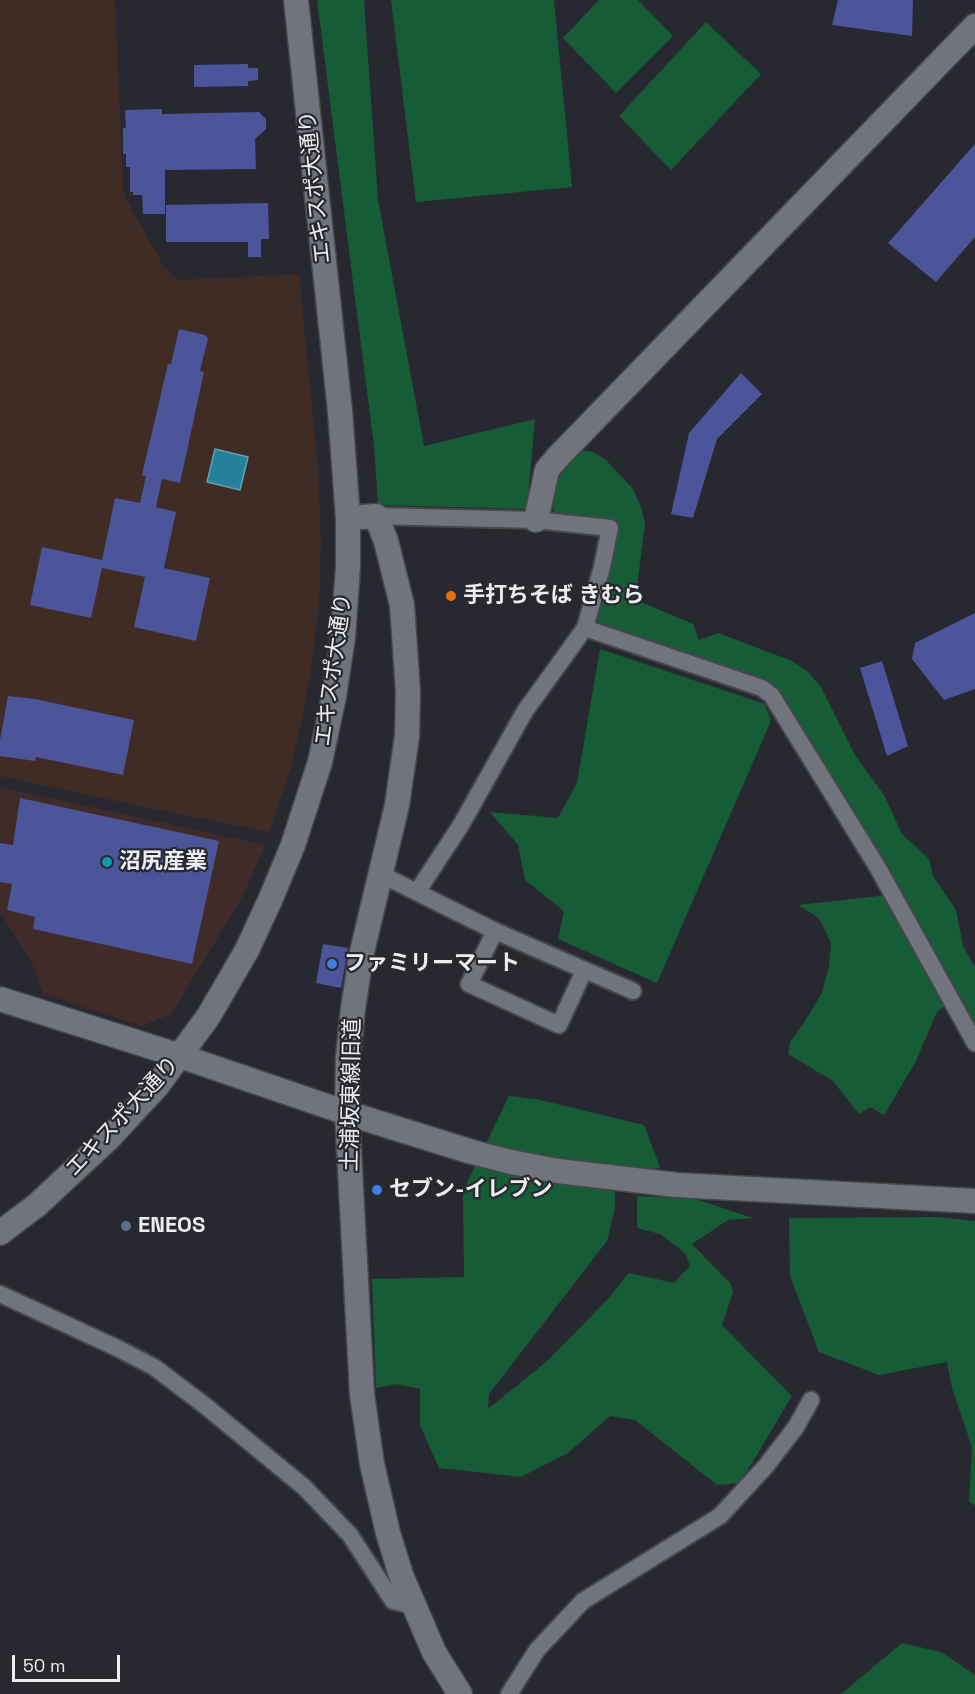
<!DOCTYPE html>
<meta charset="utf-8">
<style>
body{margin:0}
#map{position:relative;width:975px;height:1694px;overflow:hidden;background:#282930;font-family:"Space Grotesk",sans-serif}
canvas{display:block}
.scale{position:absolute;left:12px;top:1655px;width:108px;height:27px;box-sizing:border-box;border:3px solid #ecedf2;border-top:0;padding-left:8px;font-size:18px;line-height:21px;white-space:nowrap;color:#ecedf2;-webkit-text-stroke:4px #282930;paint-order:stroke}
</style>
<div id="map">
<canvas width="975" height="1694"></canvas>
<div class="scale">50 m</div>
</div>
<script>
const ctx = document.querySelector('canvas').getContext('2d');
ctx.lineJoin = 'round';
function fill(path, color) {
  ctx.fillStyle = color;
  ctx.fill(path, 'evenodd');
}
function toPath(rows) {
  const path = new Path2D();
  for (const r of rows) {
    path.moveTo(r[0], r[1]);
    for (let i = 2; i < r.length; i += 2) path.lineTo(r[i], r[i + 1]);
  }
  return path;
}
function strokePath(path, color, width, dash) {
  ctx.strokeStyle = color;
  ctx.lineWidth = width;
  ctx.lineCap = dash ? 'butt' : 'round';
  ctx.setLineDash(dash || []);
  ctx.stroke(path);
}
function label(font, color, halo, rows, align = 'center') {
  ctx.font = font + ' "Space Grotesk","Noto Sans JP",sans-serif';
  ctx.lineWidth = 4.5;
  ctx.setLineDash([]);
  ctx.textBaseline = 'middle';
  ctx.strokeStyle = halo;
  ctx.fillStyle = color;
  for (const [text, x, y, turn = 0] of rows) {
    ctx.save();
    ctx.translate(x, y);
    ctx.rotate((+turn || 0) * Math.PI / 180);
    ctx.textAlign = isNaN(turn) ? turn : align;
    if (halo) ctx.strokeText(text, 0, 0);
    ctx.fillText(text, 0, 0);
    ctx.restore();
  }
}
fill(toPath([
 [0,0,115,0,123,188,126,199,163,265,178,280,299,274,318,467,321,541,319,605,312,664,303,717,290,770,269,832,149,808,0,776]
]), '#3e2c25');
fill(toPath([
 [0,787,265,845,242,898,171,1014,141,1026,43,994,32,963,0,912]
]), '#3f2b28');
fill(toPath([
 [317,0,364,0,378,200,424,446,535,419,527,509,378,505,374,446],
 [391,0,554,0,572,187,416,202],
 [599,0,638,0,673,36,616,93,563,38],
 [706,22,761,74,671,170,619,116],
 [580,450,593,452,605,459,633,489,641,507,645,523,638,579,638,597,643,603,693,624,699,640,718,633,792,661,807,671,821,687,855,755,884,795,902,834,929,859,933,876,956,910,963,946,975,967,975,1029,947,1004,937,1012,915,1063,884,1115,870,1107,859,1114,833,1081,788,1054,790,1042,803,1024,822,993,829,966,831,943,819,918,798,905,897,894,777,693,596,627,593,621,616,524,557,517,553,509,555,488,560,476],
 [600,649,765,704,771,721,657,983,558,939,564,911,525,880,518,845,490,812,558,818,577,783],
 [509,1096,536,1099,644,1125,660,1167,647,1172,614,1169,615,1208,607,1241,489,1394,488,1409,546,1362,608,1299,629,1273,674,1283,690,1266,685,1253,660,1234,637,1228,637,1196,695,1199,753,1218,728,1220,692,1244,731,1284,733,1292,722,1325,792,1396,740,1483,717,1485,635,1420,610,1416,568,1453,521,1477,439,1468,420,1425,420,1389,397,1384,376,1388,372,1279,464,1277,463,1191],
 [937,1217,975,1221,975,1505,969,1502,972,1447,952,1388,947,1362,879,1375,819,1352,790,1276,789,1218],
 [902,1643,941,1652,975,1675,975,1694,841,1694]
]), '#165c37');
const water = toPath([
 [215,449,248,457,240,490,207,482,215,449]
]);
fill(water, '#26809a');
strokePath(water, '#61a1b4', 1.5);
fill(toPath([
 [838,0,913,0,912,36,832,25],
 [248,64,248,68,258,68,258,80,248,81,248,86,194,87,194,65],
 [162,109,162,114,259,112,266,119,266,129,255,139,256,169,165,170,165,214,143,214,142,195,133,195,133,192,130,192,130,167,126,167,126,154,123,154,123,128,126,128,125,110],
 [975,144,975,237,936,282,888,243],
 [268,203,269,239,261,239,261,257,248,257,248,242,166,242,166,205],
 [179,329,205,335,208,338,200,371,204,372,180,483,162,479,156,507,176,512,164,568,210,578,196,641,134,627,145,577,102,568,91,618,30,605,42,547,102,560,115,498,140,503,146,476,142,475,168,364,171,364],
 [741,373,762,394,717,439,693,518,671,514,689,433],
 [975,613,975,689,944,700,912,659,915,643],
 [882,661,908,746,887,756,860,668],
 [8,696,35,699,134,720,123,775,36,757,35,761,0,756,0,740],
 [20,798,219,841,192,964,33,929,35,917,7,910,12,884,0,882,0,843,13,845],
 [323,944,348,948,341,988,316,983]
]), '#4c549a');
const street = toPath([
 [376,516,536,520,610,528,602,567,585,628,525,711,461,825,417,892],
 [585,628,762,688,772,696,878,868,975,1043],
 [380,874,495,931,633,991],
 [495,931,469,984,559,1025,584,971],
 [0,1294,115,1347,154,1367,203,1404,304,1487,350,1535,393,1601,414,1606],
 [509,1694,537,1650,583,1601,720,1516,766,1466,796,1427,811,1400]
]);
const secondary = toPath([
 [348,518,376,516,386,541,402,605,408,692,407,736,397,805,361,956,353,1009,348,1057,347,1113,362,1394,372,1464,388,1533,401,1575,434,1652,460,1694],
 [536,520,547,470,556,459,975,26],
 [0,999,180,1056,347,1113,472,1152,511,1162,558,1171,677,1185,975,1201],
 [0,1233,37,1205,109,1138,157,1086,208,1017,247,950,271,898,293,845,320,762,334,696,343,637,348,567,348,518,340,411,296,0]
]);
strokePath(street, '#46474c', 20);
strokePath(secondary, '#46474c', 27);
strokePath(street, '#72747d', 16);
strokePath(secondary, '#72747d', 24);
for (const [x, y, r, color] of [
 [451,596,6,"#e8710a"],
 [107,862,6,"#0f9aa8"],
 [332,964,6,"#3f7fe0"],
 [377,1190,6,"#3f7fe0"],
 [126,1226,6,"#5c6f8a"]
]) {
  const dot = new Path2D();
  dot.arc(x, y, r, 0, 2 * Math.PI);
  ctx.fillStyle = color;
  ctx.fill(dot);
  strokePath(dot, '#282930', 2);
}
label('22px', '#ecedf2', '#282930', [
 ["エキスポ大通り",316,187,-96],
 ["エキスポ大通り",334,670,-82],
 ["土浦坂東線旧道",352,1095,-89],
 ["エキスポ大通り",123,1117,-47]
]);
label('bold 22px', '#ecedf2', '#282930', [
 ["手打ちそば きむら",463,596],
 ["沼尻産業",119,862],
 ["ファミリーマート",344,964],
 ["セブン-イレブン",389,1190],
 ["ENEOS",138,1226]
], 'left');
</script>
